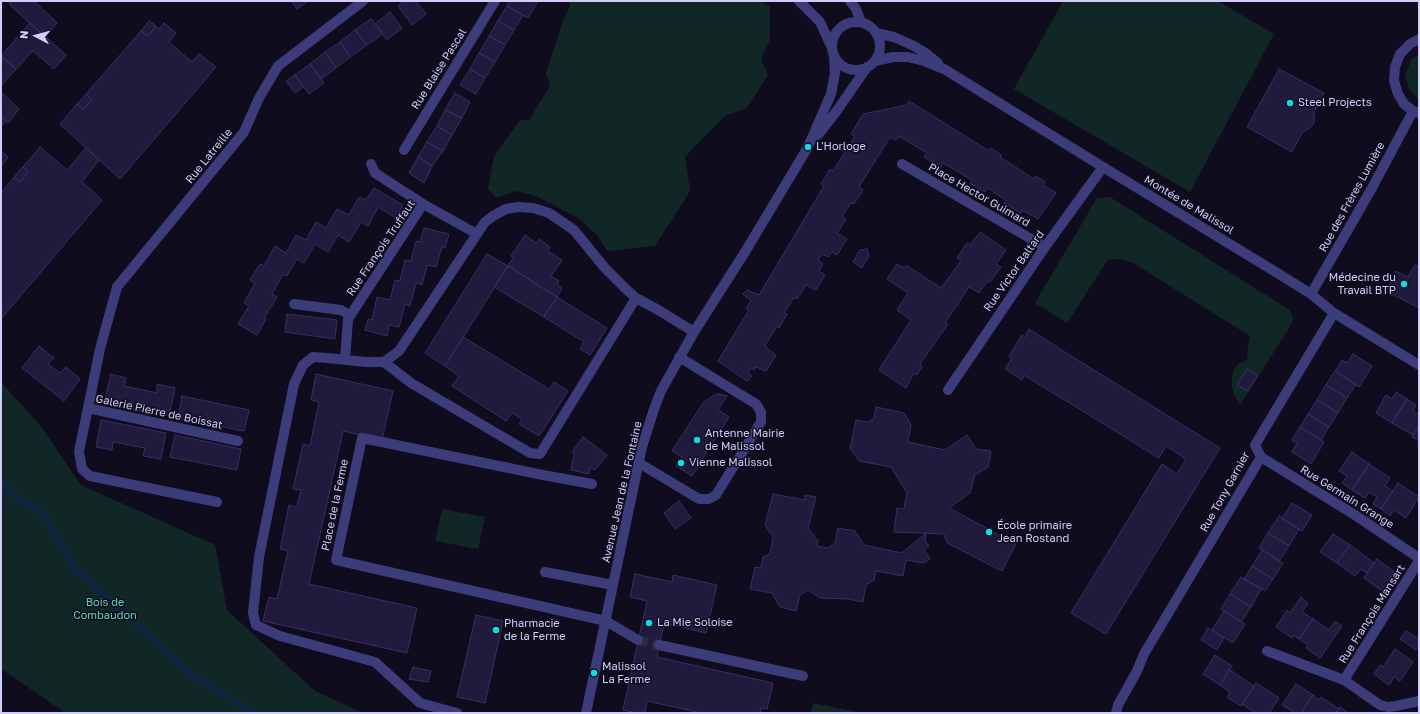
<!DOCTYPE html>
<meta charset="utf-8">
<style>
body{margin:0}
#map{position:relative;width:1420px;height:714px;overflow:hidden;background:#0f0d1d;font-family:"Golos Text",sans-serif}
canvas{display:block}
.frame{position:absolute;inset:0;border:2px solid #d0cdfc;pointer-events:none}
.north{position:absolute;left:16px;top:16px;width:40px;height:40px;-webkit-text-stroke:3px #0f0d1d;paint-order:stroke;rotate:276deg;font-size:11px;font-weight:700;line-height:16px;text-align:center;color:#d0cdfc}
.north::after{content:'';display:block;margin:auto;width:14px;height:18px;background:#d0cdfc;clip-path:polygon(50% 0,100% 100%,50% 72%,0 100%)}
</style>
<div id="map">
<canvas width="1420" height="714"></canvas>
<div class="frame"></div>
<div class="north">N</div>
</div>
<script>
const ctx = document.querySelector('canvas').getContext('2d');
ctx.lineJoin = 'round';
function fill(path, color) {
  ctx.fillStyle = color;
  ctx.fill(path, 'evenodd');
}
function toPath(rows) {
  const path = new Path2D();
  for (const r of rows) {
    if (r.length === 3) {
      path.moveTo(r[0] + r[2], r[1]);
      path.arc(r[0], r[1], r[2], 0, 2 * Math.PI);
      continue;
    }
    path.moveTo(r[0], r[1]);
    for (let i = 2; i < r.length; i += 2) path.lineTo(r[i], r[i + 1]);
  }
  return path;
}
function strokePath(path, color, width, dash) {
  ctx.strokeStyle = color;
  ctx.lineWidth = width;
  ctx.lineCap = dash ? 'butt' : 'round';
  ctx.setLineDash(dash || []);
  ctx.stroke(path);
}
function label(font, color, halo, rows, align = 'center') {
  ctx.font = font + ' "Golos Text",sans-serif';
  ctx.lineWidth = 3;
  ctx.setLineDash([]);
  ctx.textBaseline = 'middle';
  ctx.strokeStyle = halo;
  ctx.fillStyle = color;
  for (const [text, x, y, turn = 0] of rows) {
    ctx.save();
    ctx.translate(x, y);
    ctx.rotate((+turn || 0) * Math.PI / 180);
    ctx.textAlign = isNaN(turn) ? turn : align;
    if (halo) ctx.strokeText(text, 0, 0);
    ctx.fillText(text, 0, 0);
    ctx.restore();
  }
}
fill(toPath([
 [569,1,760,1,770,7,770,40,761,59,768,75,747,108,725,116,685,157,690,191,655,246,607,251,598,236,580,219,536,196,516,191,496,198,488,189,494,156,520,120,529,120,550,86,546,73,564,18,570,6],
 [1063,1,1218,1,1274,34,1190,192,1014,89],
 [1419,54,1419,100,1409,89,1405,75,1411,60],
 [1110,197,1288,309,1292,314,1293,319,1291,325,1240,405,1234,395,1232,386,1232,376,1234,370,1238,364,1248,359,1247,353,1250,336,1133,263,1122,259,1113,259,1107,261,1067,323,1035,303,1097,198],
 [1,382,40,425,81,485,215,545,227,610,315,691,363,713,66,713,1,669],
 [442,509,485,517,478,549,435,541],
 [813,703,862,713,811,713]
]), '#112725');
strokePath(toPath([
 [1,482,13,495,45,515,75,569,195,677,254,713]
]), '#0f2440', 6);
const building = toPath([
 [11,1,38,1,36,3,57,23,45,37,9,4,11,1],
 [291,1,308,1,297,9,291,1],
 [405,1,416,1,426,14,412,25,398,6,405,1],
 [510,1,538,1,528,18,507,6,510,1],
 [507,6,523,15,514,30,498,21,507,6],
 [390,12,402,28,387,40,375,24,390,12],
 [371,19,383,34,367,45,355,30,371,19],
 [149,21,156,26,148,36,141,31,149,21],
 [498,21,514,30,505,45,489,36,498,21],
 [30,23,66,55,54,69,33,51,16,69,1,56,30,23],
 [164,23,176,33,169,42,192,62,199,54,216,67,120,179,60,124,77,104,83,109,92,100,86,94,141,31,148,36,156,26,159,29,164,23],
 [355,30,367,45,350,57,340,42,355,30],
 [489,36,505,45,495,62,479,53,489,36],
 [340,42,350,57,336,68,325,52,340,42],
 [325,52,336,68,321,79,310,64,325,52],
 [479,53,495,62,485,78,470,69,479,53],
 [1,56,16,69,1,86,1,56],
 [310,64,324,83,309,94,295,75,310,64],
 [470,69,485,78,476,94,460,85,470,69],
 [1279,69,1324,93,1314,112,1314,123,1311,127,1302,133,1292,152,1247,127,1279,69],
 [295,75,303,87,295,93,286,81,295,75],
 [1,92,19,109,8,123,1,116,1,92],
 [455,93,470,102,462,118,445,110,455,93],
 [86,94,92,100,83,109,77,104,86,94],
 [909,101,989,151,991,148,1001,155,1000,157,1034,179,1036,176,1045,182,1043,185,1056,193,1038,219,1022,210,1021,213,1004,203,1006,200,987,188,985,192,970,183,972,180,943,163,941,167,924,157,927,153,899,136,896,140,890,137,859,187,863,190,854,204,851,203,842,216,846,219,837,233,847,239,837,255,832,252,828,257,822,254,818,260,823,264,819,271,825,275,816,290,806,285,797,299,794,297,784,313,787,314,779,328,777,326,765,345,769,350,776,355,766,371,756,367,754,370,751,368,748,373,752,376,747,381,718,361,749,310,746,308,751,301,743,294,747,290,759,295,824,186,821,184,830,169,833,171,855,136,851,134,863,114,907,105,909,101],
 [445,110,462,118,452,135,437,126,445,110],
 [1,116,6,121,1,127,1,116],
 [437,126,452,135,443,151,427,142,437,126],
 [427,142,443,151,432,166,418,157,427,142],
 [40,147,67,170,86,148,99,160,82,182,102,200,1,319,1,193,14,177,20,182,28,172,23,167,40,147],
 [1,151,8,157,1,166,1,151],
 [418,157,432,166,424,183,409,173,418,157],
 [23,167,28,172,20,182,14,177,23,167],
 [374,188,403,205,396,218,378,207,368,226,361,222,349,242,338,235,328,252,315,244,304,263,297,259,287,276,283,274,272,294,277,297,264,318,266,319,257,335,238,324,249,306,244,303,255,283,250,280,260,264,264,266,275,246,286,253,296,235,306,240,316,222,326,228,337,209,349,215,359,197,366,200,374,188],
 [424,228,449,234,445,248,442,247,436,267,427,265,422,285,416,283,410,306,405,304,399,327,389,325,387,336,365,330,368,319,372,320,377,297,390,300,395,280,400,281,405,260,411,261,416,241,420,242,424,228],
 [980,232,1006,250,996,264,1001,267,990,282,988,281,979,293,969,287,945,323,948,324,920,364,922,366,917,375,914,373,906,388,879,370,911,320,897,310,908,293,887,279,897,264,904,268,907,266,941,288,961,261,957,258,967,243,970,245,980,232],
 [525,235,536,243,539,239,550,247,548,251,562,260,551,276,559,281,557,284,562,288,557,297,508,266,513,258,511,256,525,235],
 [867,249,869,256,862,268,853,262,860,250,867,249],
 [487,254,508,266,445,366,425,353,487,254],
 [1415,265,1419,267,1419,308,1386,291,1396,271,1408,277,1415,265],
 [508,266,557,297,544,317,494,287,508,266],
 [557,297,607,328,590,355,580,349,584,342,544,317,557,297],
 [287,314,337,320,335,339,285,332,287,314],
 [1029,329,1068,354,1220,448,1106,634,1071,613,1162,464,1177,474,1186,459,1166,446,1159,458,1024,375,1022,380,1005,369,1012,358,1009,356,1022,335,1025,337,1029,329],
 [463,337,549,389,554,382,568,391,539,436,519,424,522,419,512,413,506,421,452,386,459,376,445,366,463,337],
 [39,346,54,358,48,364,60,373,66,367,80,379,64,401,22,368,39,346],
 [1353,354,1372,366,1359,387,1335,371,1342,360,1347,363,1353,354],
 [1247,369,1258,375,1248,391,1237,385,1247,369],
 [1335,371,1356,384,1347,398,1326,385,1335,371],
 [111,374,126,378,124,386,157,393,157,384,175,388,169,416,105,404,105,399,111,374],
 [316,374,393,391,382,440,343,431,309,584,417,608,407,653,263,621,269,597,277,599,288,551,280,549,289,505,297,507,301,490,293,489,303,444,310,446,319,402,311,400,316,374],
 [1326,385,1347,398,1338,413,1317,400,1326,385],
 [1396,392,1407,399,1392,423,1376,413,1386,395,1392,399,1396,392],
 [719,394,727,396,718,410,729,417,692,476,676,466,682,457,672,451,703,403,714,395,719,394],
 [182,396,249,410,244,431,178,418,182,396],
 [1407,399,1416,405,1413,411,1419,414,1419,426,1413,435,1392,423,1407,399],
 [1317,400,1338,413,1329,427,1308,414,1317,400],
 [876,407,904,413,911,425,908,442,945,450,967,435,976,449,991,451,988,467,975,475,970,493,949,508,1016,544,1002,571,947,543,944,534,894,532,897,508,904,509,907,493,891,467,859,461,850,448,856,420,868,422,874,418,876,407],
 [1308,414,1329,427,1321,440,1300,427,1308,414],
 [101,420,166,433,161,459,143,456,145,448,113,442,112,450,96,447,101,420],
 [1419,426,1419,441,1412,437,1419,426],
 [1300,427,1324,442,1311,464,1292,452,1297,443,1292,440,1300,427],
 [175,435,241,449,237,470,170,457,175,435],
 [583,437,607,455,595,470,590,467,589,474,571,470,574,454,572,452,583,437],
 [1352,452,1369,464,1352,490,1342,483,1347,476,1339,471,1352,452],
 [1369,464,1390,478,1385,486,1393,491,1381,509,1373,504,1377,497,1369,492,1365,498,1352,490,1369,464],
 [1398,483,1419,497,1406,518,1394,510,1390,516,1381,509,1398,483],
 [773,494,805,500,805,495,816,497,808,528,818,541,817,546,828,548,835,543,838,528,855,531,864,545,902,553,926,533,925,541,929,546,924,550,930,559,923,563,906,560,903,576,876,571,874,580,866,585,863,602,848,599,820,598,808,590,800,595,796,611,780,607,772,593,750,589,755,567,761,568,763,557,770,554,773,537,765,525,773,494],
 [679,501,691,518,675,529,664,513,679,501],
 [1292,503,1312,515,1302,531,1282,519,1292,503],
 [1279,516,1299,529,1289,546,1268,533,1279,516],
 [1268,533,1289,546,1279,561,1259,548,1268,533],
 [1333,534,1350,545,1337,563,1320,552,1333,534],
 [1350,545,1374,563,1367,573,1361,569,1355,576,1337,563,1350,545],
 [1262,550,1283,563,1273,579,1252,566,1262,550],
 [1377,559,1395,572,1382,591,1364,578,1377,559],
 [1252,566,1273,579,1265,591,1244,579,1252,566],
 [635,574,672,582,673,575,717,585,706,633,664,623,657,657,773,683,767,709,761,708,760,713,701,713,647,701,645,713,638,713,623,710,647,601,630,597,635,574],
 [1241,577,1261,589,1251,607,1230,594,1241,577],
 [1230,594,1251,607,1241,622,1221,609,1230,594],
 [1301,597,1308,603,1302,612,1313,619,1299,639,1293,635,1292,638,1276,627,1287,610,1290,613,1301,597],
 [1224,611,1245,624,1233,643,1212,630,1224,611],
 [476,615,503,621,485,703,457,697,476,615],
 [1313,619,1329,630,1335,621,1342,626,1320,658,1306,648,1308,645,1299,639,1313,619],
 [1208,628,1224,638,1217,650,1201,640,1208,628],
 [1406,631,1419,639,1419,645,1416,650,1400,639,1406,631],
 [1395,649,1413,662,1400,681,1394,677,1389,685,1374,674,1380,665,1383,667,1395,649],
 [1215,655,1232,666,1220,685,1203,674,1215,655],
 [413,667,431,671,428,682,409,679,413,667],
 [1230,670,1254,686,1241,706,1227,697,1230,692,1220,685,1230,670],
 [1256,683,1279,698,1269,713,1256,713,1242,704,1256,683],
 [1296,684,1313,695,1301,713,1295,713,1282,705,1296,684],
 [1313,695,1319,700,1321,697,1339,709,1336,713,1305,713,1302,711,1313,695],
 [1340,707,1348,713,1336,713,1340,707]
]);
fill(building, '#201a3d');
strokePath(building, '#372e67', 1);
strokePath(toPath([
 [638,640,659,645]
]), '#2c2a3e', 10, [10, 5]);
strokePath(toPath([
 [799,1,820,22,832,48],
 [850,1,856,9,861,22],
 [856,46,24],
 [876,33,894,37,914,46,927,54,938,63],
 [1419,39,1410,44,1400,54,1395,67,1394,81,1398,94,1404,104,1413,111,1419,113],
 [875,61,893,57,908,57,924,61,944,69,1103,167,1279,274,1311,294,1334,313,1419,365],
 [818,135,836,112,867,67],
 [404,150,495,1],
 [371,164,375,173,423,204],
 [902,164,1045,247],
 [1311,294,1372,188,1413,111],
 [294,304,341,310,350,315],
 [345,360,348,319,423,204,477,234],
 [384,362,411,383,530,453,540,454,636,298],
 [948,390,1045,247,1103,167],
 [88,408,79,451,82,469,90,476,217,502],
 [238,441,88,408,100,349,117,287,244,132,259,98,278,66,363,1],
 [1261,457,1355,515,1419,558],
 [639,463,699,499,709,499,716,495,761,422,761,412,756,404,679,357],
 [592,484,543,475,362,438,336,560,606,621,638,640],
 [545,572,613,585],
 [659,645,803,676],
 [1267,651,1344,680,1380,705,1388,707,1396,706,1419,701],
 [1344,680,1419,561],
 [457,713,420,703,375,662,280,636,256,625,253,613,259,557,294,384,303,365,313,357,328,358,366,362,384,362,399,351,485,222,493,216,506,209,518,207,533,208,549,213,574,230,604,267,627,290,636,298,660,311,694,332],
 [586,713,642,447,654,409,661,391,694,332,745,252,808,147,831,94,835,73,834,55],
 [1116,713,1118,705,1137,671,1144,654,1261,457,1255,445,1334,313]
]), '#3b3c79', 10);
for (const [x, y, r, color] of [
 [1290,103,4,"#0fdae5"],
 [808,147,4,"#0fdae5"],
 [1404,284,4,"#0fdae5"],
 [697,440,4,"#0fdae5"],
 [681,463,4,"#0fdae5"],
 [989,532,4,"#0fdae5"],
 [649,623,4,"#0fdae5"],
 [496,630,4,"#0fdae5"],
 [594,673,4,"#0fdae5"]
]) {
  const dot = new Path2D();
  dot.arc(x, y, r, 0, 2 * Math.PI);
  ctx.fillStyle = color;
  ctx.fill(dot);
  strokePath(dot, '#0f0d1d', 1.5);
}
label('11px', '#d0cdfc', '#0f0d1d', [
 ["Rue Blaise Pascal",439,69,-58],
 ["Rue Latreille",209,156,-51],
 ["Place Hector Guimard",979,195,30],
 ["Rue des Frères Lumière",1352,197,-61],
 ["Montée de Malissol",1189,205,31],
 ["Rue François Truffaut",381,248,-56],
 ["Rue Victor Baltard",1014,271,-55],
 ["Galerie Pierre de Boissat",159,412,12],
 ["Avenue Jean de la Fontaine",622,492,-77],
 ["Rue Tony Garnier",1225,492,-61],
 ["Rue Germain Grange",1347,497,32],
 ["Place de la Ferme",335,505,-78],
 ["Rue François Mansart",1372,614,-58]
]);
label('11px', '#d0cdfc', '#0f0d1d', [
 ["Steel Projects",1298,103],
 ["L'Horloge",816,147],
 ["Médecine du",1396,278,"right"],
 ["Travail BTP",1396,291,"right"],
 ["Antenne Mairie",705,434],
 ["de Malissol",705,447],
 ["Vienne Malissol",689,463],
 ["École primaire",997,526],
 ["Jean Rostand",997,539],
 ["La Mie Soloise",657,623],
 ["Pharmacie",504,624],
 ["de la Ferme",504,637],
 ["Malissol",602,667],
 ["La Ferme",602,680]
], 'left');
label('11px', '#5ed6b2', '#0f0d1d', [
 ["Bois de",105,603],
 ["Combaudon",105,616]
]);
</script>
